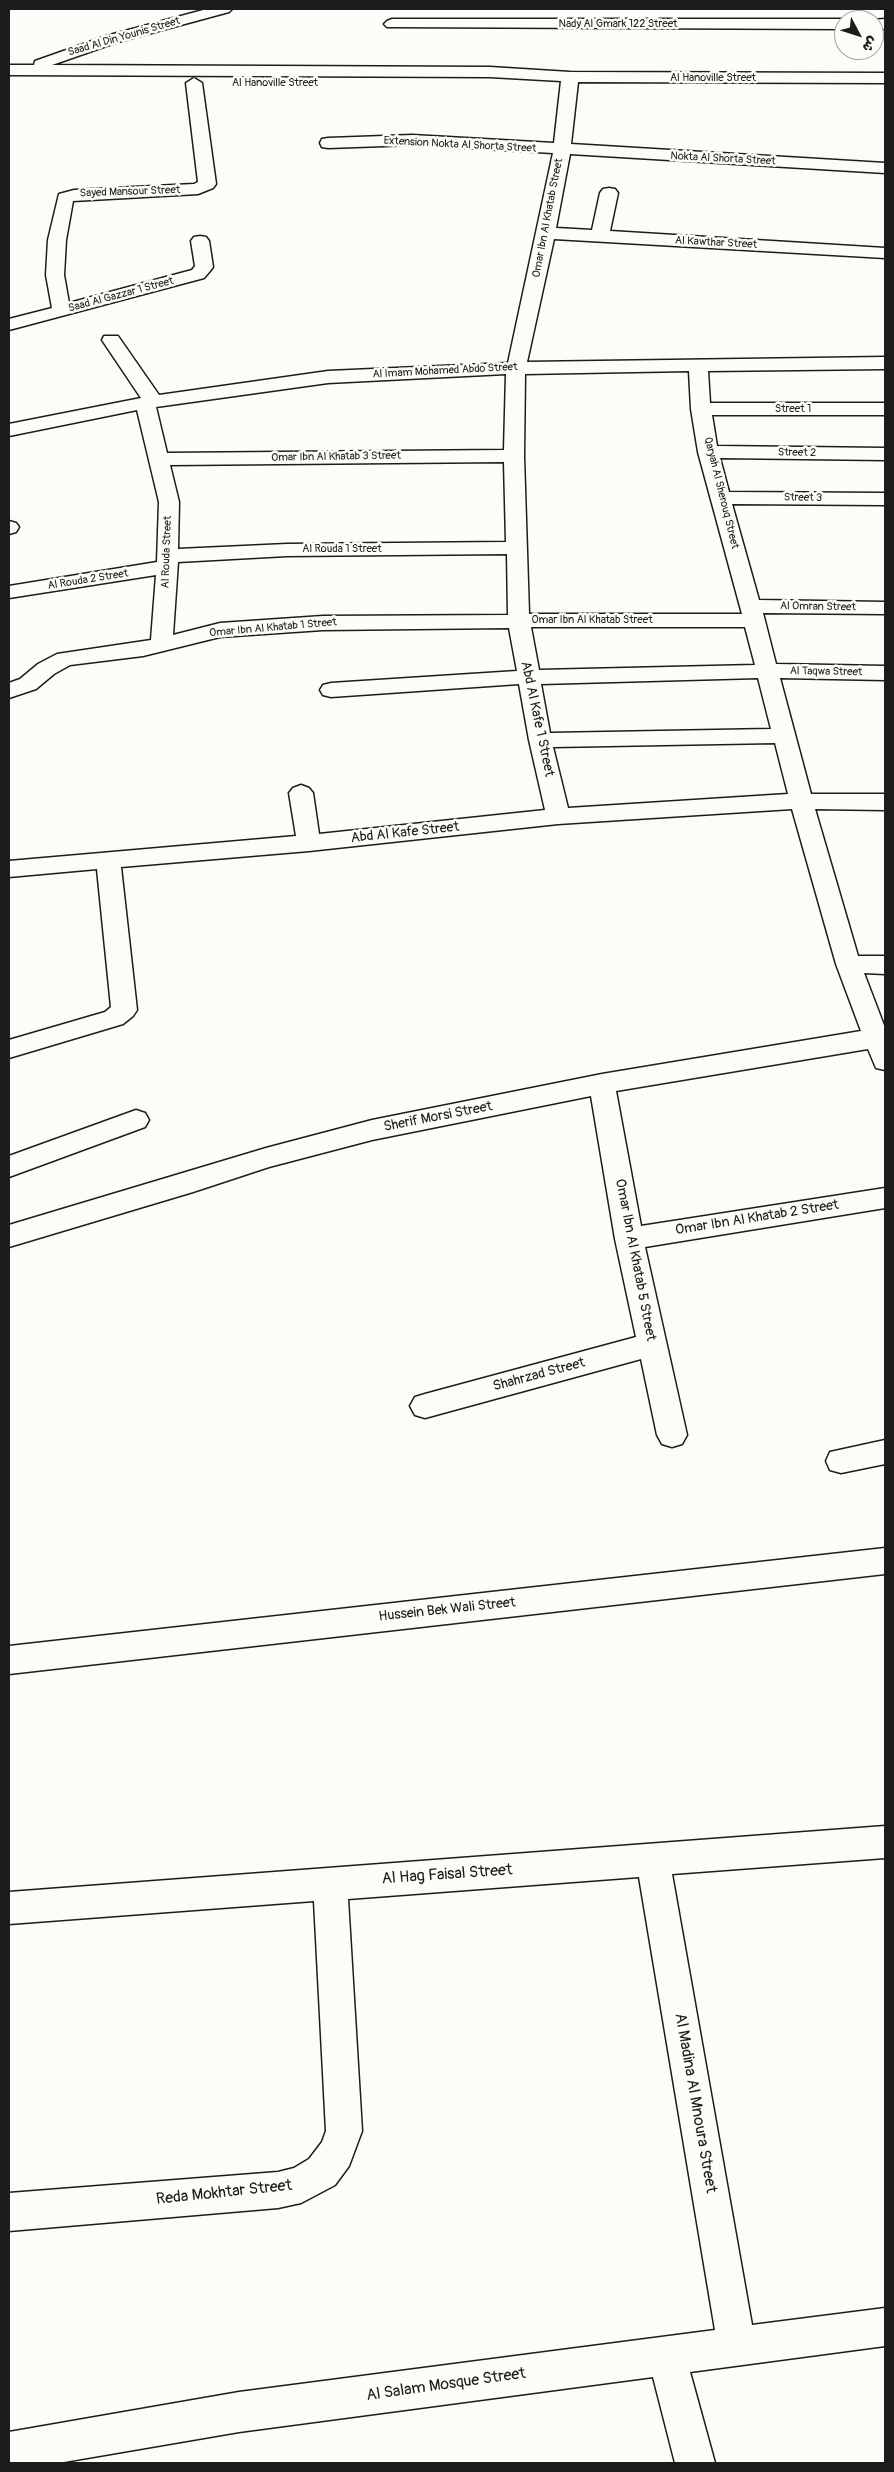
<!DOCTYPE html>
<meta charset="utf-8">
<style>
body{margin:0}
#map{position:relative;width:894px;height:2472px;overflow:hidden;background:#fdfcf7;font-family:Pangolin,"Playpen Sans Arabic",sans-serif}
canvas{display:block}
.frame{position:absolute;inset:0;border:10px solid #1c1c1c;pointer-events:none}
.north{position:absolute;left:834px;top:10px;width:50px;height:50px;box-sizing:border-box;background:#fdfcf7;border:1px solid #a3a29f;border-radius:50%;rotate:130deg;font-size:14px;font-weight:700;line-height:20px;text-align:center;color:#1c1c1c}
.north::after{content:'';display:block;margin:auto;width:18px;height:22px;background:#1c1c1c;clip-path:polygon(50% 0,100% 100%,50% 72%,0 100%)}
</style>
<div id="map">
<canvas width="894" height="2472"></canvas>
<div class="frame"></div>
<div class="north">ش</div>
</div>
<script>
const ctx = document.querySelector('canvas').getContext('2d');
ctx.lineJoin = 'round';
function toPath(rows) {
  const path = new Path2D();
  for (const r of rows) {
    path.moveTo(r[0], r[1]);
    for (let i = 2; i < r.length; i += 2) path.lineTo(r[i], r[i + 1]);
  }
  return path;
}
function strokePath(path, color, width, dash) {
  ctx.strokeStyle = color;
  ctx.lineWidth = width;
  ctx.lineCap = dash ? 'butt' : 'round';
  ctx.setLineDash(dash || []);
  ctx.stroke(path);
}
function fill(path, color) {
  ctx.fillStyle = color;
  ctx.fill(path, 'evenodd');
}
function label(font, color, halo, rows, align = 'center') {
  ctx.font = font + ' Pangolin,sans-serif';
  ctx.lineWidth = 5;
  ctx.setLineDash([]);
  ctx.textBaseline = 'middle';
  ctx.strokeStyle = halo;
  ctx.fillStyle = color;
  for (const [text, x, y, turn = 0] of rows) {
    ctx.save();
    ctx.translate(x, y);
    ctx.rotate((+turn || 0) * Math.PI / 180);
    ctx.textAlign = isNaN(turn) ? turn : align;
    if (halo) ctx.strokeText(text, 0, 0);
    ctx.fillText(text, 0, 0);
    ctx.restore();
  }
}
const minor = toPath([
 [207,9,232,9,229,12,118,42,52,65,490,67,570,72,885,73,885,83,578,82,571,144,885,163,885,173,570,154,556,228,592,230,600,193,603,189,609,188,615,189,618,193,610,231,885,248,885,258,554,239,527,362,885,357,885,369,708,371,710,403,885,403,885,415,712,415,717,446,885,448,885,460,720,458,729,492,885,493,885,505,732,504,759,600,885,602,885,614,763,613,776,664,885,666,885,680,780,678,811,794,885,794,885,810,815,809,858,956,885,956,885,974,864,973,885,1028,885,1070,876,1068,868,1049,616,1091,641,1226,885,1188,885,1208,645,1247,687,1435,682,1444,672,1447,662,1444,657,1435,641,1359,425,1418,415,1415,410,1406,415,1397,425,1394,636,1337,615,1239,591,1096,372,1140,269,1167,193,1192,9,1247,9,1225,266,1148,372,1120,602,1074,861,1031,836,964,792,809,558,824,309,851,121,867,137,1010,133,1016,123,1024,9,1058,9,1040,105,1012,111,1007,97,869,9,877,9,861,296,836,289,793,293,788,301,785,309,788,313,793,319,834,545,810,529,740,519,684,331,697,323,695,320,690,323,685,331,683,517,671,509,628,323,630,220,637,143,656,70,665,54,674,36,689,9,698,9,683,20,679,38,664,57,654,151,640,156,575,9,598,9,586,157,562,159,502,137,410,9,436,9,424,141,398,102,340,104,336,118,336,159,395,328,371,508,363,553,153,412,145,328,148,322,147,320,143,322,139,328,138,412,135,554,143,561,81,490,77,9,75,9,65,34,65,35,61,106,36,207,9],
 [689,371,691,409,698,452,742,614,529,614,524,456,525,374,689,371],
 [506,374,504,450,167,453,156,407,328,383,506,374],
 [504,462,506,542,287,544,178,549,179,502,170,465,504,462],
 [507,554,508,615,323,616,220,623,173,635,178,562,287,556,507,554],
 [531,627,745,627,755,665,539,670,531,627],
 [758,678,771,729,550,733,541,684,758,678],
 [775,743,788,794,568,808,553,747,775,743],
 [392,19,844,19,847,20,844,20,844,29,387,27,384,24,387,21,392,19],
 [885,19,885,29,874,29,874,20,871,20,885,19],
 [194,78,202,83,216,184,213,188,198,194,73,201,66,240,64,275,69,303,192,270,195,266,191,241,194,237,200,236,206,237,209,241,213,267,210,271,204,278,9,330,9,319,52,308,46,275,48,240,59,194,74,190,194,184,198,182,186,83,194,78],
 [9,521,16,523,19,527,16,532,9,534,9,521],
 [136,1110,145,1113,149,1120,145,1127,9,1177,9,1156,136,1110],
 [885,1440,885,1464,841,1473,830,1470,826,1461,830,1452,885,1440],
 [885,1548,885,1574,9,1674,9,1646,885,1548],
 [885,1826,885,1858,672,1874,752,2325,885,2308,885,2346,690,2372,715,2463,675,2463,653,2377,239,2432,58,2463,9,2463,9,2432,239,2392,715,2330,639,1877,348,1899,362,2131,349,2166,335,2185,301,2203,278,2208,9,2231,9,2193,278,2172,294,2168,309,2159,322,2142,326,2131,314,1901,9,1924,9,1892,885,1826]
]);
strokePath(minor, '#1c1c1c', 3);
fill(minor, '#fdfcf7');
label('11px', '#1c1c1c', '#fdfcf7', [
 ["Nady Al Gmark 122 Street",618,24],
 ["Saad Al Din Younis Street",124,37,-16],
 ["Al Hanoville Street",713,78],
 ["Al Hanoville Street",275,83],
 ["Extension Nokta Al Shorta Street",460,145,3],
 ["Nokta Al Shorta Street",723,159,3],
 ["Sayed Mansour Street",130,192,-2],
 ["Omar Ibn Al Khatab Street",548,218,-79],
 ["Al Kawthar Street",716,243,3],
 ["Saad Al Gazzar 1 Street",121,295,-15],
 ["Al Imam Mohamed Abdo Street",445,371,-3],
 ["Street 1",793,409],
 ["Street 2",797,453,1],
 ["Omar Ibn Al Khatab 3 Street",336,457,-1],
 ["Qaryah Al Sherouq Street",721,493,76],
 ["Street 3",803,498,1],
 ["Al Rouda 1 Street",342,549],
 ["Al Rouda Street",167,552,-88],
 ["Al Rouda 2 Street",88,580,-9],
 ["Al Omran Street",818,607,1],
 ["Omar Ibn Al Khatab Street",592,620],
 ["Omar Ibn Al Khatab 1 Street",273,628,-5],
 ["Al Taqwa Street",826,672,1]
]);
label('14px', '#1c1c1c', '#fdfcf7', [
 ["Abd Al Kafe 1 Street",537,719,78],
 ["Abd Al Kafe Street",405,833,-6],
 ["Sherif Morsi Street",438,1117,-11],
 ["Omar Ibn Al Khatab 2 Street",757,1218,-9],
 ["Omar Ibn Al Khatab 5 Street",635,1260,79],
 ["Shahrzad Street",539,1375,-15],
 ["Hussein Bek Wali Street",447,1610,-6]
]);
label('16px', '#1c1c1c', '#fdfcf7', [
 ["Al Hag Faisal Street",447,1875,-4],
 ["Al Madina Al Mnoura Street",695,2103,80],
 ["Reda Mokhtar Street",224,2193,-6],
 ["Al Salam Mosque Street",446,2385,-8]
]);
</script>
